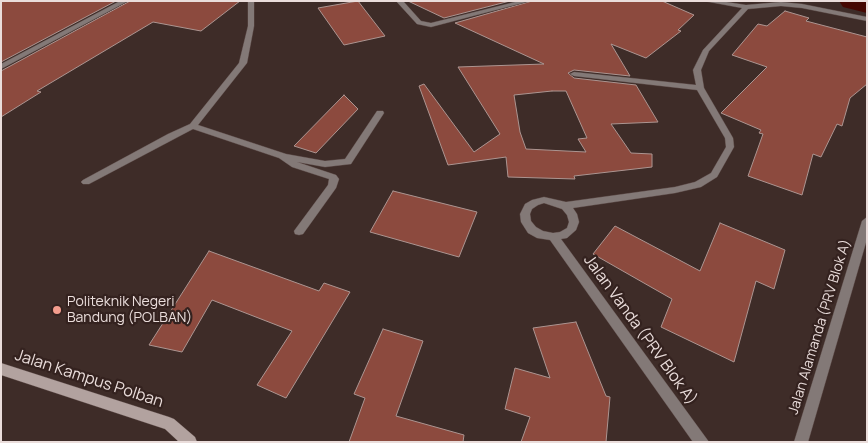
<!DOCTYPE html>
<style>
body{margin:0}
#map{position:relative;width:868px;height:443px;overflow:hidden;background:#3e2c28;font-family:Manrope,sans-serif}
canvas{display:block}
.frame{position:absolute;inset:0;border:2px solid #eadddb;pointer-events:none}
</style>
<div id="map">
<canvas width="868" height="443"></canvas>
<div class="frame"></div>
</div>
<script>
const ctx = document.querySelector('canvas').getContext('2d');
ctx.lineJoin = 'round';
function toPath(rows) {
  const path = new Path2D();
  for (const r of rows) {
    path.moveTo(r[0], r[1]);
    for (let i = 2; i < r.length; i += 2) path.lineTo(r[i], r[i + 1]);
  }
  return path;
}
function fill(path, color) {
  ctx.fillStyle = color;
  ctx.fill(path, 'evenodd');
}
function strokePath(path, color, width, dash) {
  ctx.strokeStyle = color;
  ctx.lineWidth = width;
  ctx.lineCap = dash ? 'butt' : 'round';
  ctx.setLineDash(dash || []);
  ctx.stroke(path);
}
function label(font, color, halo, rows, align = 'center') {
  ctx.font = font + ' Manrope,sans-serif';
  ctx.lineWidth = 4.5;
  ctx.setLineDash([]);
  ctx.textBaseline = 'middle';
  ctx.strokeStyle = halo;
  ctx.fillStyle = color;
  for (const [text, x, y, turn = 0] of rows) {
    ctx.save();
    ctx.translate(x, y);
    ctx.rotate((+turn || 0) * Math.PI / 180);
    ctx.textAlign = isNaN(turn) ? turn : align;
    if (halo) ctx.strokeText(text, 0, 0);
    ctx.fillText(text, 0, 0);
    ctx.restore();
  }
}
fill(toPath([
 [839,1,867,1,867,13,843,7,839,1]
]), '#450702');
const building = toPath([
 [1,1,116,1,1,62,1,1],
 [130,1,240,1,201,31,153,22,37,91,41,92,1,117,1,71,130,1],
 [358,1,385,36,344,45,318,8,358,1],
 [408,1,510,1,444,18,408,1],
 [532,1,662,1,694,15,678,30,681,31,646,58,611,44,630,76,574,70,568,73,574,78,636,85,658,122,611,124,631,153,652,154,652,167,574,176,575,179,508,177,506,157,448,165,419,86,424,84,474,152,500,134,458,67,544,64,455,23,532,1],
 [552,91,566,91,587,138,578,139,586,152,526,149,520,132,514,95,552,91],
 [785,11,809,18,806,21,867,37,867,84,850,98,842,126,837,124,821,157,813,154,802,195,748,176,763,134,759,133,761,130,721,113,767,67,732,55,758,24,767,26,785,11],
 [344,95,358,109,316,153,294,146,344,95],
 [393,191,477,212,459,257,370,232,393,191],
 [720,223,785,250,774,289,756,281,734,362,661,327,672,299,593,254,615,226,700,271,720,223],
 [209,251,319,291,324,283,350,292,286,398,257,385,292,331,212,300,182,352,149,345,209,251],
 [576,322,606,396,610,397,606,442,521,442,530,417,505,409,515,368,550,378,533,328,576,322],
 [383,329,423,341,396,416,464,435,463,442,349,442,365,398,354,394,383,329]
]);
fill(building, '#8c4a3e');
strokePath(building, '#ac9591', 1);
const street = toPath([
 [120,1,128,1,1,69,1,64,120,1],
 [248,1,254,1,254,26,247,63,198,125,286,154,325,161,345,159,377,111,383,111,384,113,351,164,325,167,297,162,336,175,339,179,336,188,303,234,299,235,295,234,294,231,328,185,329,179,292,167,279,158,193,129,89,184,83,184,81,182,83,180,168,134,190,124,239,63,248,26,248,1],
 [396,1,403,1,421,21,431,23,519,1,530,1,431,27,417,24,396,1],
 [704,1,720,1,746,5,781,2,802,4,867,17,867,21,802,8,781,6,748,9,709,51,701,70,704,88,733,138,734,147,717,177,701,187,675,193,573,208,577,214,579,222,576,230,567,238,561,239,709,442,693,442,550,240,537,238,528,233,521,222,520,214,525,204,532,200,544,197,566,202,675,187,695,182,711,173,726,147,725,138,697,90,574,76,570,74,574,72,696,85,693,70,703,50,742,8,704,1],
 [544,203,562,209,567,215,569,222,567,228,560,232,553,233,543,231,536,227,531,221,530,214,532,209,538,205,544,203],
 [867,217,867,239,808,442,794,442,862,221,867,217]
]);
const secondary = toPath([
 [1,363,169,417,174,419,195,437,197,442,179,442,165,429,1,375,1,363]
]);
strokePath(street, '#5a4845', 1);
strokePath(secondary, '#5a4845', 1);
fill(street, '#837977');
fill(secondary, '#b2a29f');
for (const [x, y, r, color] of [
 [57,310,5,"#f49d8d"]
]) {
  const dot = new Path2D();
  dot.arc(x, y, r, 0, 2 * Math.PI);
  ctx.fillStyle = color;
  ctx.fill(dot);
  strokePath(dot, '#34221f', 2);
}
label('14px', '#eadddb', '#34221f', [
 ["Politeknik Negeri",67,302],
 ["Bandung (POLBAN)",67,318]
], 'left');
label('14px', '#eadddb', '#34221f', [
 ["Jalan Alamanda (PRV Blok A)",820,327,-73]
]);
label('16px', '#eadddb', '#34221f', [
 ["Jalan Vanda (PRV Blok A)",640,330,54],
 ["Jalan Kampus Polban",89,379,18]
]);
</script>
